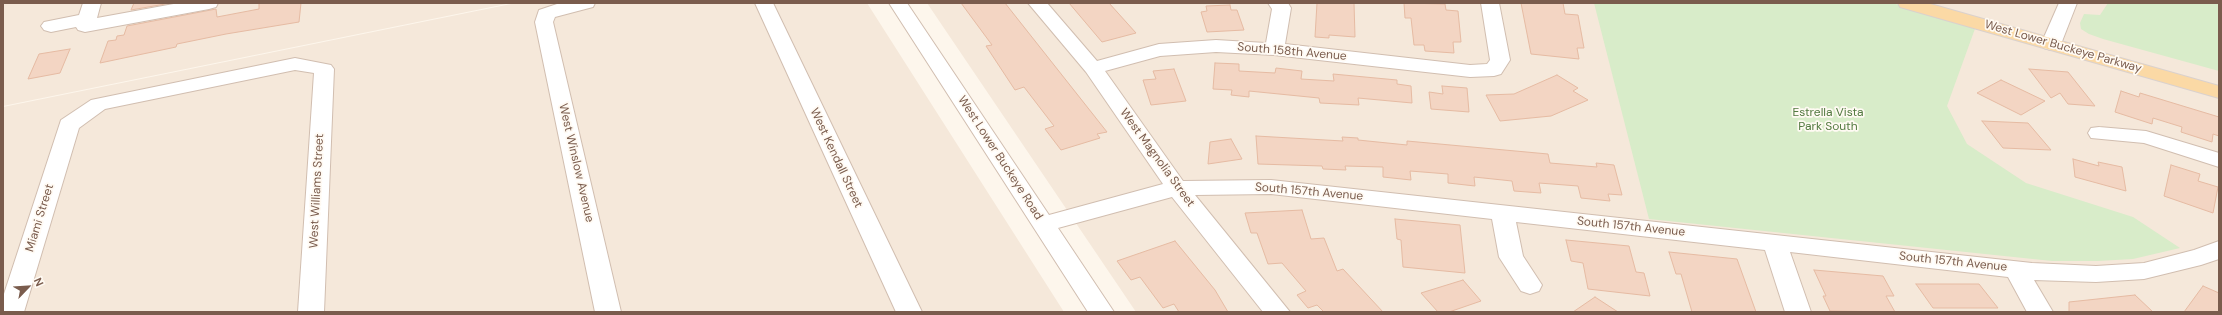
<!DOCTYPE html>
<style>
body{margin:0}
#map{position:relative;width:2222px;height:315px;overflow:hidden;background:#fdf6ec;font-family:"DM Sans",sans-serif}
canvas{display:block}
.frame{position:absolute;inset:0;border:4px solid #7a5c4d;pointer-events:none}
.north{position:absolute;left:8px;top:267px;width:40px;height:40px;-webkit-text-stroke:3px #fffaf3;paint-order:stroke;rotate:65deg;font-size:11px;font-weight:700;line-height:16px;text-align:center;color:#7a5c4d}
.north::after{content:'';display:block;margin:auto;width:14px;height:18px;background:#7a5c4d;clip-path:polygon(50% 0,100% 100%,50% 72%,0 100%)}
</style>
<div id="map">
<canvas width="2222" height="315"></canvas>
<div class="frame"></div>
<div class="north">N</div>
</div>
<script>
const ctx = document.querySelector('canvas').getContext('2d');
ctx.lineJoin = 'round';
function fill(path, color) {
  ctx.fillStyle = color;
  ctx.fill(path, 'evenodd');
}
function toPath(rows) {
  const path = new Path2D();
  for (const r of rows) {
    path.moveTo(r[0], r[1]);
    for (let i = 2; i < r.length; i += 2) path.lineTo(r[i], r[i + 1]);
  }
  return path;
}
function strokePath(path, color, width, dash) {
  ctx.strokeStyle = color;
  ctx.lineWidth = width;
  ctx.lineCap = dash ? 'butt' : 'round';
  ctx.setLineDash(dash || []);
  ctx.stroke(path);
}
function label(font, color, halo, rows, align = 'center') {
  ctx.font = font + ' "DM Sans",sans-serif';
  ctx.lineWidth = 3.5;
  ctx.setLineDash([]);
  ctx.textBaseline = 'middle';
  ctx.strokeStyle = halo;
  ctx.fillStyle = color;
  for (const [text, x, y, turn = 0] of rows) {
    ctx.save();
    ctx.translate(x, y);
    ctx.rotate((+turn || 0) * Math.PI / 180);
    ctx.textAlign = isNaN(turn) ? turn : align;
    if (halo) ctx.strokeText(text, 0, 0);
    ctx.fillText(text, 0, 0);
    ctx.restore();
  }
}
fill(toPath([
 [3,3,511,3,3,106],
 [516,3,867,3,1064,312,3,312,3,107],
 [927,3,2219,3,2219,312,1136,312]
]), '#f5e8da');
fill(toPath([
 [1594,3,1892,3,1976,26,1947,106,1967,144,2026,183,2133,217,2180,248,2133,259,2098,261,2052,261,1649,219],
 [2108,3,2219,3,2219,71,2103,39,2089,34,2081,29,2080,23,2084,14,2100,15]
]), '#d8ecc9');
const building = toPath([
 [134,3,171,3,131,10,134,3],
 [259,3,301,3,299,22,226,34,177,44,176,47,100,63,108,41,116,40,117,36,124,35,127,26,216,9,217,17,259,9,259,3],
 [961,3,1005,3,1107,132,1097,134,1100,138,1061,150,1045,129,1054,126,1024,87,1015,90,986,46,992,45,961,3],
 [1069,3,1109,3,1136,33,1102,42,1069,3],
 [1317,3,1354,3,1355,37,1329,35,1329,38,1315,37,1317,3],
 [1404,3,1445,4,1446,10,1458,11,1461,42,1453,42,1454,53,1425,51,1424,45,1414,45,1411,18,1405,18,1404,3],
 [1521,3,1563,3,1565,14,1578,15,1584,48,1577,48,1579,59,1531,54,1521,3],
 [1230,5,1231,10,1237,10,1244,30,1207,32,1201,12,1207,11,1206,6,1230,5],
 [70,49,60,73,28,79,39,54,70,49],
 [1215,63,1239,64,1239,71,1275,73,1276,68,1302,71,1301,79,1334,81,1333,74,1397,80,1397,84,1411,86,1412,103,1358,98,1359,105,1320,103,1319,98,1249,91,1249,97,1231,95,1232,90,1213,89,1215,63],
 [1174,69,1186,101,1151,105,1143,80,1156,79,1153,71,1174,69],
 [2029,69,2068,72,2095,106,2068,104,2060,93,2051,98,2029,69],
 [1557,75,1578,88,1573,91,1588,100,1551,116,1500,121,1486,95,1514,94,1557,75],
 [2001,80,2045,101,2021,115,1977,93,2001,80],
 [1442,86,1467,88,1469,112,1431,109,1429,92,1443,94,1442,86],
 [2121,91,2139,97,2140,93,2219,117,2219,136,2213,134,2212,142,2181,132,2182,127,2153,118,2152,124,2115,112,2121,91],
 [1982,121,2028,123,2051,150,2003,148,1982,121],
 [1256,136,1343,141,1342,137,1358,138,1358,140,1407,145,1407,141,1548,154,1550,163,1597,167,1596,163,1614,165,1622,195,1608,194,1610,201,1581,198,1578,186,1539,183,1541,193,1514,191,1512,181,1474,177,1475,186,1448,183,1448,174,1410,171,1411,180,1383,177,1383,167,1345,166,1346,170,1323,169,1322,166,1258,164,1256,136],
 [1231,139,1242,159,1208,164,1210,142,1231,139],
 [2073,159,2099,166,2098,162,2122,167,2126,191,2075,177,2073,159],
 [2171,165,2200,174,2198,181,2218,187,2213,213,2164,196,2171,165],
 [1302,210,1311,239,1324,238,1337,271,1343,269,1383,312,1324,312,1317,305,1308,308,1297,295,1306,291,1282,263,1268,264,1257,233,1251,233,1245,213,1302,210],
 [1395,219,1460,225,1465,273,1403,267,1401,240,1397,239,1395,219],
 [1566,240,1629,246,1636,272,1644,273,1650,296,1588,289,1583,263,1571,261,1566,240],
 [1175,241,1215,290,1228,312,1179,312,1174,304,1163,308,1140,277,1131,280,1117,261,1175,241],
 [1669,252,1737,259,1756,312,1692,312,1681,274,1676,274,1669,252],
 [1814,270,1883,276,1894,296,1886,296,1895,312,1830,311,1823,296,1826,296,1814,270],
 [1463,280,1481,301,1449,312,1438,312,1421,293,1463,280],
 [1916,284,1979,284,1998,308,1933,308,1916,284],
 [2203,286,2219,293,2219,312,2184,312,2203,286],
 [2135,295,2153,312,2069,312,2069,302,2135,295],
 [1595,297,1618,312,1573,312,1595,297]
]);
fill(building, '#f3d5c3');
strokePath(building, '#e6bba3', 1);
const minor = toPath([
 [83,3,101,3,97,18,179,3,218,3,216,7,209,9,85,32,78,30,76,27,51,32,44,30,41,26,44,22,79,15,83,3],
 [560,3,595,3,593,7,555,17,553,22,621,312,595,312,535,22,539,10,560,3],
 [755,3,773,3,922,312,896,312,755,3],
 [889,3,907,3,1049,215,1163,184,1086,72,1028,3,1047,3,1097,61,1159,44,1216,40,1266,43,1272,9,1268,3,1288,3,1291,8,1285,44,1470,65,1487,64,1490,60,1481,3,1499,3,1510,60,1501,74,1494,76,1470,77,1274,55,1216,52,1160,56,1105,71,1183,181,1271,180,2032,263,2096,266,2144,263,2194,250,2219,241,2219,259,2201,265,2144,279,2096,282,2034,280,2053,312,2027,312,2008,277,1790,252,1811,312,1785,312,1765,250,1516,222,1523,256,1542,285,1539,291,1530,294,1521,291,1499,257,1492,219,1271,194,1195,195,1290,312,1263,312,1172,197,1058,228,1114,312,1088,312,889,3],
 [2059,3,2077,3,2061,44,2058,48,2051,50,2044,48,2041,44,2059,3],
 [295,58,331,65,334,69,324,312,298,312,314,73,295,70,105,109,79,128,24,312,3,312,3,297,61,120,91,100,295,58],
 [2099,127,2146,131,2219,153,2219,167,2144,143,2091,138,2088,133,2091,128,2099,127]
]);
const major = toPath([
 [1898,3,1927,3,2219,86,2219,98,1900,7,1898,3]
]);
strokePath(minor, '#d1beb0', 2);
strokePath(major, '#dad1cd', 2);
fill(minor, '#fff');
fill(major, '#fbd9a5');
label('12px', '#7a5c4d', '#fffaf3', [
 ["West Lower Buckeye Parkway",2063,47,16],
 ["South 158th Avenue",1292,52,5],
 ["West Kendall Street",836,158,65],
 ["West Lower Buckeye Road",1000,158,57],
 ["West Magnolia Street",1157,158,54],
 ["West Winslow Avenue",576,163,77],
 ["West Williams Street",317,191,-87],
 ["South 157th Avenue",1309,192,5],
 ["Miami Street",40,218,-73],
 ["South 157th Avenue",1631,227,6],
 ["South 157th Avenue",1953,262,6]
]);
label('12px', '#537a41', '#fffaf3', [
 ["Estrella Vista",1828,113],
 ["Park South",1828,127]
]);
</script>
